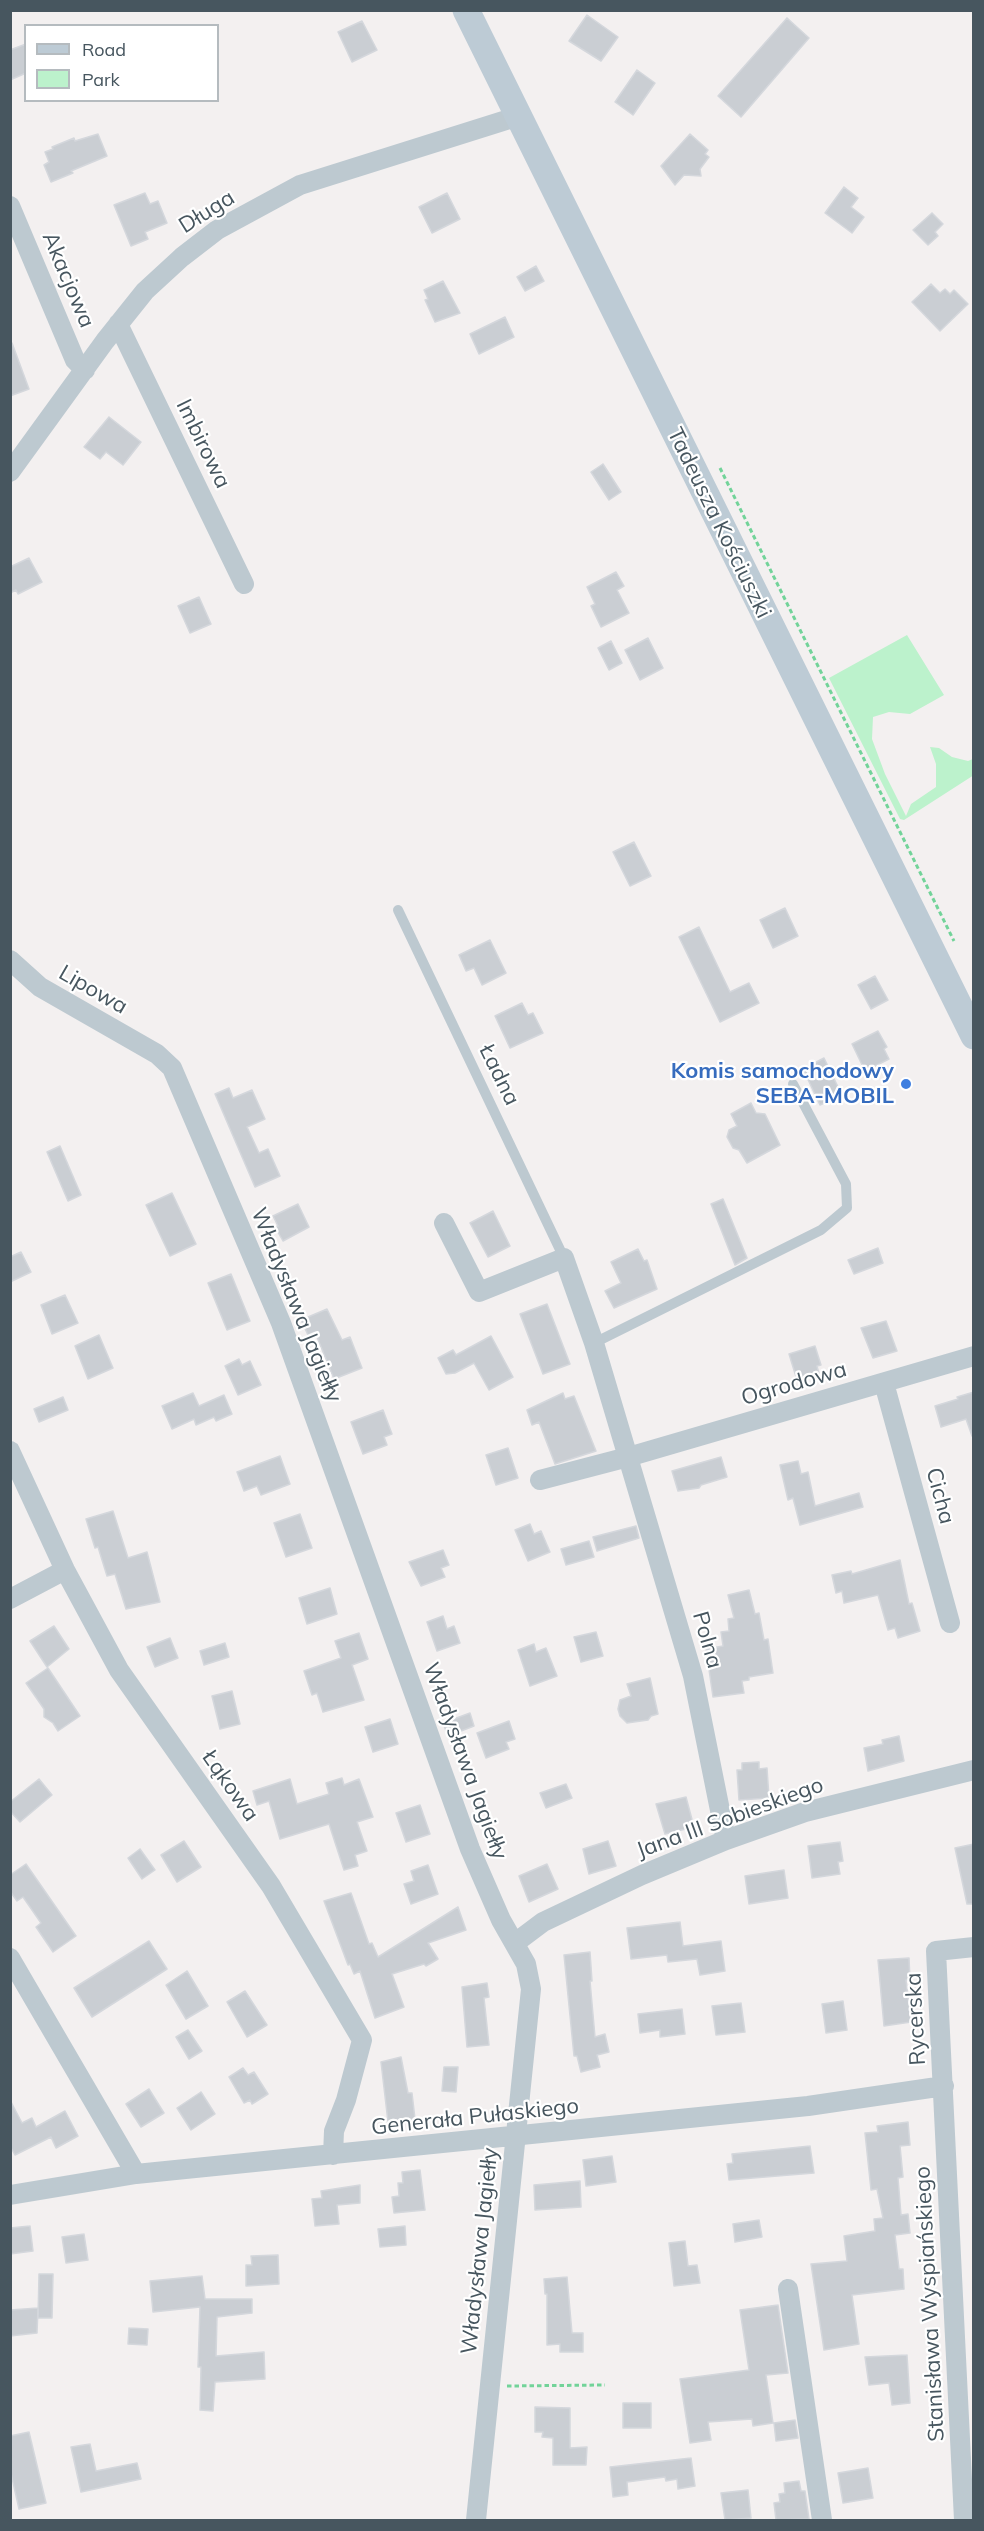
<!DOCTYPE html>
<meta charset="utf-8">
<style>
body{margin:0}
#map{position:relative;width:984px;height:2531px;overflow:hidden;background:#f3f0f0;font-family:Mulish,sans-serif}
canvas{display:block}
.frame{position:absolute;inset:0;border:12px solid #47565f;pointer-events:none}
.legend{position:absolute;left:24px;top:24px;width:195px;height:78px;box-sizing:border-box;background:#fff;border:2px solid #b5bbbf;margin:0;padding:8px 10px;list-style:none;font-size:18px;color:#47565f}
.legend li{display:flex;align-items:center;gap:12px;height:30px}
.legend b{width:30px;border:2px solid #b5bbbf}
</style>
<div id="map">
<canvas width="984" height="2531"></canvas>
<div class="frame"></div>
<ul class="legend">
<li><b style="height:8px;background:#bdcbd5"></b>Road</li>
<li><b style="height:16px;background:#bcf2cc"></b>Park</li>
</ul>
</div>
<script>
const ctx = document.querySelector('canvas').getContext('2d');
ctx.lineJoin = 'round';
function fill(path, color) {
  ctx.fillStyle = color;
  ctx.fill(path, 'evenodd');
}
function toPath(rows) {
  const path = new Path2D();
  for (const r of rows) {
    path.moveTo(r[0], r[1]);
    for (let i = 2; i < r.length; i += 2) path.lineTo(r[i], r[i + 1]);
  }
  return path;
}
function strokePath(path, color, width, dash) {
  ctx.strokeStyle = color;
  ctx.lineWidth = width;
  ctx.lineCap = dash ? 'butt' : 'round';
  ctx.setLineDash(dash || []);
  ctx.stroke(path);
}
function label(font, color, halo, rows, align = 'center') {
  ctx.font = font + ' Mulish,sans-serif';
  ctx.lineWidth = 4.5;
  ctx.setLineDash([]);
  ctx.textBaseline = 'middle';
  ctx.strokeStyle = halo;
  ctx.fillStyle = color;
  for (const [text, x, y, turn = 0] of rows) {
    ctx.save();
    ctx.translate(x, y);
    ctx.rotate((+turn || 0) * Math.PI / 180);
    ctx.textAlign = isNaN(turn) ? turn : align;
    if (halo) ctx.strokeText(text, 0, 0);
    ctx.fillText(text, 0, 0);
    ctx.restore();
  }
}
fill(toPath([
 [907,635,944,695,910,714,889,712,873,717,872,739,885,774,906,816,911,804,936,787,936,764,930,747,939,748,952,757,968,761,973,759,974,775,904,820,900,819,829,678]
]), '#bcf2cc');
const building = toPath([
 [587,15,618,37,601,61,569,41,587,15],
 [787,18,809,38,741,117,718,96,787,18],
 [362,21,377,50,352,62,338,32,362,21],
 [26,44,26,73,10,80,10,50,26,44],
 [637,70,655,83,633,115,615,102,637,70],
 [98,134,107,156,71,171,73,173,51,182,44,165,49,162,45,152,53,149,52,147,74,138,75,141,98,134],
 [690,134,708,150,705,154,709,157,700,169,701,176,684,175,675,185,661,166,690,134],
 [844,187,858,198,851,207,864,217,852,233,825,213,844,187],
 [145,193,150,204,158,201,167,223,145,232,148,239,131,246,114,205,145,193],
 [447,193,460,219,432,233,419,207,447,193],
 [932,213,943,224,935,232,938,236,928,245,913,230,932,213],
 [536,266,544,281,525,291,517,277,536,266],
 [443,281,460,313,435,322,425,300,428,299,424,290,443,281],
 [931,284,940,293,945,289,950,294,954,290,968,304,940,331,912,302,931,284],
 [505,317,514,337,479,354,470,334,505,317],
 [12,343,29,389,10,396,10,344,12,343],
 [109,417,141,442,123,465,106,452,100,459,84,447,109,417],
 [603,464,621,492,609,500,591,472,603,464],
 [29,558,42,582,18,594,16,590,10,593,10,567,29,558],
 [616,572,624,586,617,590,629,613,601,627,591,606,595,604,587,587,616,572],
 [199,597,211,624,190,633,178,606,199,597],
 [648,638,663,668,640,680,625,650,648,638],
 [611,641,622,663,609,670,598,648,611,641],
 [634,842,651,876,630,886,613,852,634,842],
 [785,908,798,936,773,948,760,920,785,908],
 [699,927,730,992,749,983,759,1003,720,1022,679,937,699,927],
 [490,940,506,973,482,985,474,968,466,971,459,955,490,940],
 [875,976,888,1000,871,1009,858,985,875,976],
 [522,1003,528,1015,533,1013,543,1033,510,1048,495,1016,522,1003],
 [878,1031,887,1047,884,1049,889,1059,865,1071,852,1044,878,1031],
 [824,1058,842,1095,820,1105,803,1069,824,1058],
 [229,1088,233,1098,252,1090,265,1119,247,1127,259,1153,268,1149,280,1176,255,1187,215,1094,229,1088],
 [751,1103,756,1113,765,1114,780,1145,747,1163,739,1150,733,1148,727,1137,729,1130,737,1126,731,1114,751,1103],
 [60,1146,81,1195,68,1201,47,1152,60,1146],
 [172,1193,196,1244,170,1256,146,1205,172,1193],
 [723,1199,747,1258,735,1265,711,1204,723,1199],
 [298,1204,309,1227,283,1241,275,1227,278,1226,273,1216,298,1204],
 [493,1211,510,1246,488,1257,470,1223,493,1211],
 [878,1248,883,1263,854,1274,848,1260,878,1248],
 [638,1249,644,1261,647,1260,657,1289,614,1308,605,1291,621,1283,611,1262,638,1249],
 [21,1252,31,1272,10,1282,10,1257,21,1252],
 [231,1274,250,1321,227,1330,208,1283,231,1274],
 [65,1295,78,1323,52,1334,41,1305,65,1295],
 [547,1304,570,1364,543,1374,520,1314,547,1304],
 [327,1309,342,1340,350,1337,362,1368,334,1379,315,1332,308,1335,301,1320,327,1309],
 [886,1321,897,1351,873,1358,861,1328,886,1321],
 [99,1335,113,1368,88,1379,75,1346,99,1335],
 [491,1336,513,1377,489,1390,474,1363,455,1373,446,1374,438,1358,453,1350,456,1355,491,1336],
 [815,1346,821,1365,817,1366,819,1374,797,1380,789,1354,815,1346],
 [239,1359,242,1365,250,1361,261,1385,238,1395,225,1366,239,1359],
 [974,1392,974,1436,972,1436,966,1419,941,1427,935,1406,958,1399,957,1397,974,1392],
 [193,1393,199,1406,224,1395,232,1414,216,1421,214,1417,196,1425,194,1419,172,1429,162,1406,193,1393],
 [563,1393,565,1399,574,1396,596,1451,555,1464,539,1422,532,1425,527,1410,563,1393],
 [63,1397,68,1410,39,1422,34,1409,63,1397],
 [383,1410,392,1434,384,1437,387,1445,363,1454,351,1422,383,1410],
 [508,1448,518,1478,496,1485,486,1455,508,1448],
 [280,1456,290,1484,261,1495,257,1486,244,1491,237,1472,280,1456],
 [721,1457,727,1477,701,1485,699,1488,678,1491,672,1471,721,1457],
 [798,1461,801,1474,808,1472,815,1506,859,1493,863,1507,800,1525,793,1498,788,1500,780,1465,798,1461],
 [113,1511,128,1558,147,1552,160,1602,126,1609,115,1574,107,1576,98,1547,95,1548,86,1519,113,1511],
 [300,1514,312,1548,286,1557,274,1523,300,1514],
 [530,1524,534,1534,541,1531,550,1552,528,1561,515,1530,530,1524],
 [636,1526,639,1538,597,1551,593,1537,636,1526],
 [589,1541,594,1557,566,1565,561,1549,589,1541],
 [443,1550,449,1565,441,1568,445,1577,421,1586,409,1562,443,1550],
 [900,1560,909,1604,912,1603,920,1631,898,1638,895,1628,888,1630,878,1595,844,1603,842,1591,836,1593,832,1575,851,1571,852,1574,900,1560],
 [330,1588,337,1614,307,1624,299,1598,330,1588],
 [749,1590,755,1614,759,1613,764,1640,768,1639,773,1673,749,1677,749,1680,742,1681,744,1693,713,1697,706,1649,723,1646,721,1632,729,1631,728,1619,734,1618,728,1595,749,1590],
 [443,1616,447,1629,454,1626,460,1643,437,1651,427,1622,443,1616],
 [54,1626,69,1649,47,1667,30,1641,54,1626],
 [596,1632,603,1656,581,1662,574,1637,596,1632],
 [359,1633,368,1659,352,1665,364,1700,323,1712,317,1693,312,1695,304,1671,341,1658,335,1641,359,1633],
 [170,1638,178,1658,155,1667,147,1647,170,1638],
 [225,1643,229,1657,204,1665,200,1651,225,1643],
 [534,1644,536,1652,546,1648,557,1676,530,1686,518,1650,534,1644],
 [48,1668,80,1716,58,1731,53,1723,44,1717,44,1709,26,1683,48,1668],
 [650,1678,658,1714,651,1716,648,1720,627,1723,620,1716,618,1709,620,1700,631,1696,627,1684,650,1678],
 [232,1691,240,1724,220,1729,212,1696,232,1691],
 [470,1713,474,1726,448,1736,443,1723,470,1713],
 [390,1719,398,1744,373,1752,365,1727,390,1719],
 [509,1721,515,1739,506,1742,509,1749,486,1758,477,1733,509,1721],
 [899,1736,904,1761,868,1771,864,1748,883,1744,882,1740,899,1736],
 [759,1762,759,1769,767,1768,769,1798,739,1800,737,1770,742,1770,742,1763,759,1762],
 [342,1778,344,1785,359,1779,373,1817,357,1822,367,1851,355,1855,358,1866,344,1870,329,1824,280,1839,269,1801,257,1805,253,1791,290,1779,297,1804,329,1794,326,1783,342,1778],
 [39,1779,52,1795,20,1822,10,1811,10,1802,39,1779],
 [566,1784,572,1798,546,1808,540,1793,566,1784],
 [686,1797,694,1827,665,1834,656,1804,686,1797],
 [420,1805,430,1834,406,1842,396,1813,420,1805],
 [184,1841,201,1867,177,1882,161,1855,184,1841],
 [608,1841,616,1866,589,1874,583,1849,608,1841],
 [840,1842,843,1861,838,1862,840,1874,812,1878,808,1846,840,1842],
 [974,1844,974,1904,967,1904,955,1848,974,1844],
 [140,1849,155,1870,142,1879,128,1858,140,1849],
 [26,1864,76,1936,53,1952,36,1927,41,1923,23,1897,17,1901,10,1891,10,1875,26,1864],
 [547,1864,558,1889,529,1902,519,1876,547,1864],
 [428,1865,438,1894,411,1904,404,1884,414,1881,411,1871,428,1865],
 [784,1870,788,1898,749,1904,745,1876,784,1870],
 [351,1893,369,1944,372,1943,378,1957,458,1907,466,1930,428,1943,438,1959,426,1966,424,1964,392,1974,404,2007,375,2018,360,1971,354,1974,350,1964,348,1965,324,1901,351,1893],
 [680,1922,683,1946,721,1941,725,1971,700,1975,697,1959,668,1962,667,1955,631,1959,627,1928,680,1922],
 [149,1941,167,1969,92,2017,74,1988,149,1941],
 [590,1952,592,1981,590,1981,595,2037,605,2034,609,2052,597,2055,600,2067,581,2072,577,2056,574,2056,564,1955,590,1952],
 [909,1958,910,1980,906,1980,911,2022,884,2026,878,1960,909,1958],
 [187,1971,208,2006,186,2019,166,1985,187,1971],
 [487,1983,489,1997,484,1998,489,2045,467,2047,462,1987,487,1983],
 [245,1991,267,2025,247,2037,227,2002,245,1991],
 [843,2001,847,2030,826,2033,822,2004,843,2001],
 [741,2003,745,2032,716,2035,712,2006,741,2003],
 [682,2009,685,2034,660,2037,660,2030,640,2033,638,2014,682,2009],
 [188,2030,202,2051,189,2059,176,2037,188,2030],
 [401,2057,408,2093,412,2093,415,2119,388,2122,381,2062,401,2057],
 [444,2067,458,2067,456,2092,442,2091,444,2067],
 [243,2068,248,2075,254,2072,268,2094,252,2104,250,2100,244,2103,229,2077,243,2068],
 [149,2089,164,2113,141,2127,126,2104,149,2089],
 [201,2092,215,2114,191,2130,177,2108,201,2092],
 [10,2100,22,2123,32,2118,36,2127,65,2111,78,2136,56,2148,51,2137,15,2155,10,2146,10,2100],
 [908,2122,910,2145,900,2146,903,2177,898,2178,901,2215,908,2214,910,2233,895,2235,899,2269,903,2269,904,2289,852,2295,859,2344,824,2350,811,2264,847,2261,844,2236,875,2231,874,2219,883,2218,877,2189,871,2190,865,2133,878,2132,877,2126,908,2122],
 [810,2146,814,2173,729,2180,727,2164,733,2163,732,2154,810,2146],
 [612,2156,616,2182,586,2186,583,2160,612,2156],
 [420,2170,425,2210,394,2213,392,2197,399,2196,398,2183,403,2183,402,2172,420,2170],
 [580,2181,581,2207,535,2210,534,2185,580,2181],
 [360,2185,360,2203,337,2205,339,2224,315,2226,312,2199,322,2198,321,2191,360,2185],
 [759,2220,762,2237,735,2242,733,2224,759,2220],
 [30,2226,33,2251,10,2254,10,2228,30,2226],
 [405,2226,406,2245,380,2247,378,2229,405,2226],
 [84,2234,88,2260,66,2263,62,2237,84,2234],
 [685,2241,688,2266,697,2265,700,2283,674,2286,669,2243,685,2241],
 [278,2255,279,2284,246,2286,246,2265,252,2265,251,2256,278,2255],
 [39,2274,53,2274,52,2318,38,2318,39,2274],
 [202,2276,205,2299,252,2299,252,2313,217,2317,216,2356,264,2352,265,2379,215,2382,213,2411,200,2410,201,2367,198,2367,200,2307,153,2312,150,2281,202,2276],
 [567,2277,572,2333,583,2333,583,2352,560,2352,560,2344,547,2345,547,2294,545,2294,544,2279,567,2277],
 [778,2305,788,2373,766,2375,773,2423,753,2426,752,2419,708,2422,711,2440,690,2443,680,2379,749,2370,740,2310,778,2305],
 [38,2308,37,2333,10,2336,10,2310,38,2308],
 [129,2328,148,2329,147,2345,128,2344,129,2328],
 [907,2355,910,2403,892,2405,889,2383,869,2385,865,2357,907,2355],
 [623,2403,651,2403,651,2428,623,2428,623,2403],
 [535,2407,570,2408,570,2448,587,2447,586,2465,553,2465,553,2438,542,2437,543,2432,535,2432,535,2407],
 [795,2420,798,2438,776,2441,774,2423,795,2420],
 [29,2432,46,2503,19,2509,10,2469,10,2436,29,2432],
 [90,2444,96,2471,137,2463,141,2479,81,2492,71,2447,90,2444],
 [691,2458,695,2486,678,2489,677,2479,666,2481,665,2477,627,2482,628,2495,613,2497,610,2467,691,2458],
 [868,2468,873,2498,843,2503,838,2473,868,2468],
 [799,2481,801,2491,805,2491,809,2519,776,2520,774,2503,780,2502,779,2494,785,2493,784,2483,799,2481],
 [748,2490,751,2518,725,2520,721,2493,748,2490]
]);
fill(building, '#caced3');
strokePath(building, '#d4d7dc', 1.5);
strokePath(toPath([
 [720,468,954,941],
 [507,2386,605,2385]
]), '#72d399', 3, [4.5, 3]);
strokePath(toPath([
 [398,910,564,1258],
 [594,1343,821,1230,847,1208,846,1184,793,1084]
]), '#bdc9d0', 10);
strokePath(toPath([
 [10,206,75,360,85,370],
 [118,324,244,584],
 [10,472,105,341,145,291,182,257,217,230,300,185,519,116],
 [10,960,40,987,157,1054,172,1068,281,1323,470,1849,501,1920,526,1964,531,1989,476,2520],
 [444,1223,479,1292,564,1258,594,1343,693,1676,726,1840],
 [884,1383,950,1623],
 [10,1451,65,1570,119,1670,271,1886,362,2040,346,2100,334,2131,333,2155],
 [540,1480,628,1457,974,1356],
 [10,1599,65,1570],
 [515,1943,543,1922,642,1875,726,1840,805,1812,974,1770],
 [10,1958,136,2174],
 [10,2195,136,2174,808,2106,944,2086],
 [788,2289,822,2520],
 [964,2520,936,1951,974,1947]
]), '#bdc9d0', 20);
strokePath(toPath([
 [466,10,974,1036]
]), '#bdcbd5', 27);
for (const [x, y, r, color] of [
 [906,1084,6,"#3f7fe0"]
]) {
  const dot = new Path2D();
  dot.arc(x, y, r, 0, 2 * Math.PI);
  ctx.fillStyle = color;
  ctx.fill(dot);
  strokePath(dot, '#fff', 2);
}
label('22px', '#47565f', '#fff', [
 ["Długa",207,212,-32],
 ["Akacjowa",68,280,67],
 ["Imbirowa",203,444,64],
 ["Tadeusza Kościuszki",719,523,64],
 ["Lipowa",93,990,30],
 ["Ładna",499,1075,64],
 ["Władysława Jagiełły",296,1305,68],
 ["Ogrodowa",794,1384,-16],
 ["Cicha",940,1496,75],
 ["Polna",707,1640,74],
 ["Władysława Jagiełły",465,1761,70],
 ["Łąkowa",230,1786,55],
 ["Jana III Sobieskiego",730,1818,-20],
 ["Rycerska",916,2019,-93],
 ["Generała Pułaskiego",475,2117,-6],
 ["Władysława Jagiełły",480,2251,-84],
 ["Stanisława Wyspiańskiego",930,2304,-93]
]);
label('bold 22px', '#366cbe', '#fff', [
 ["Komis samochodowy",894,1071],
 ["SEBA-MOBIL",894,1096]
], 'right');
</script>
